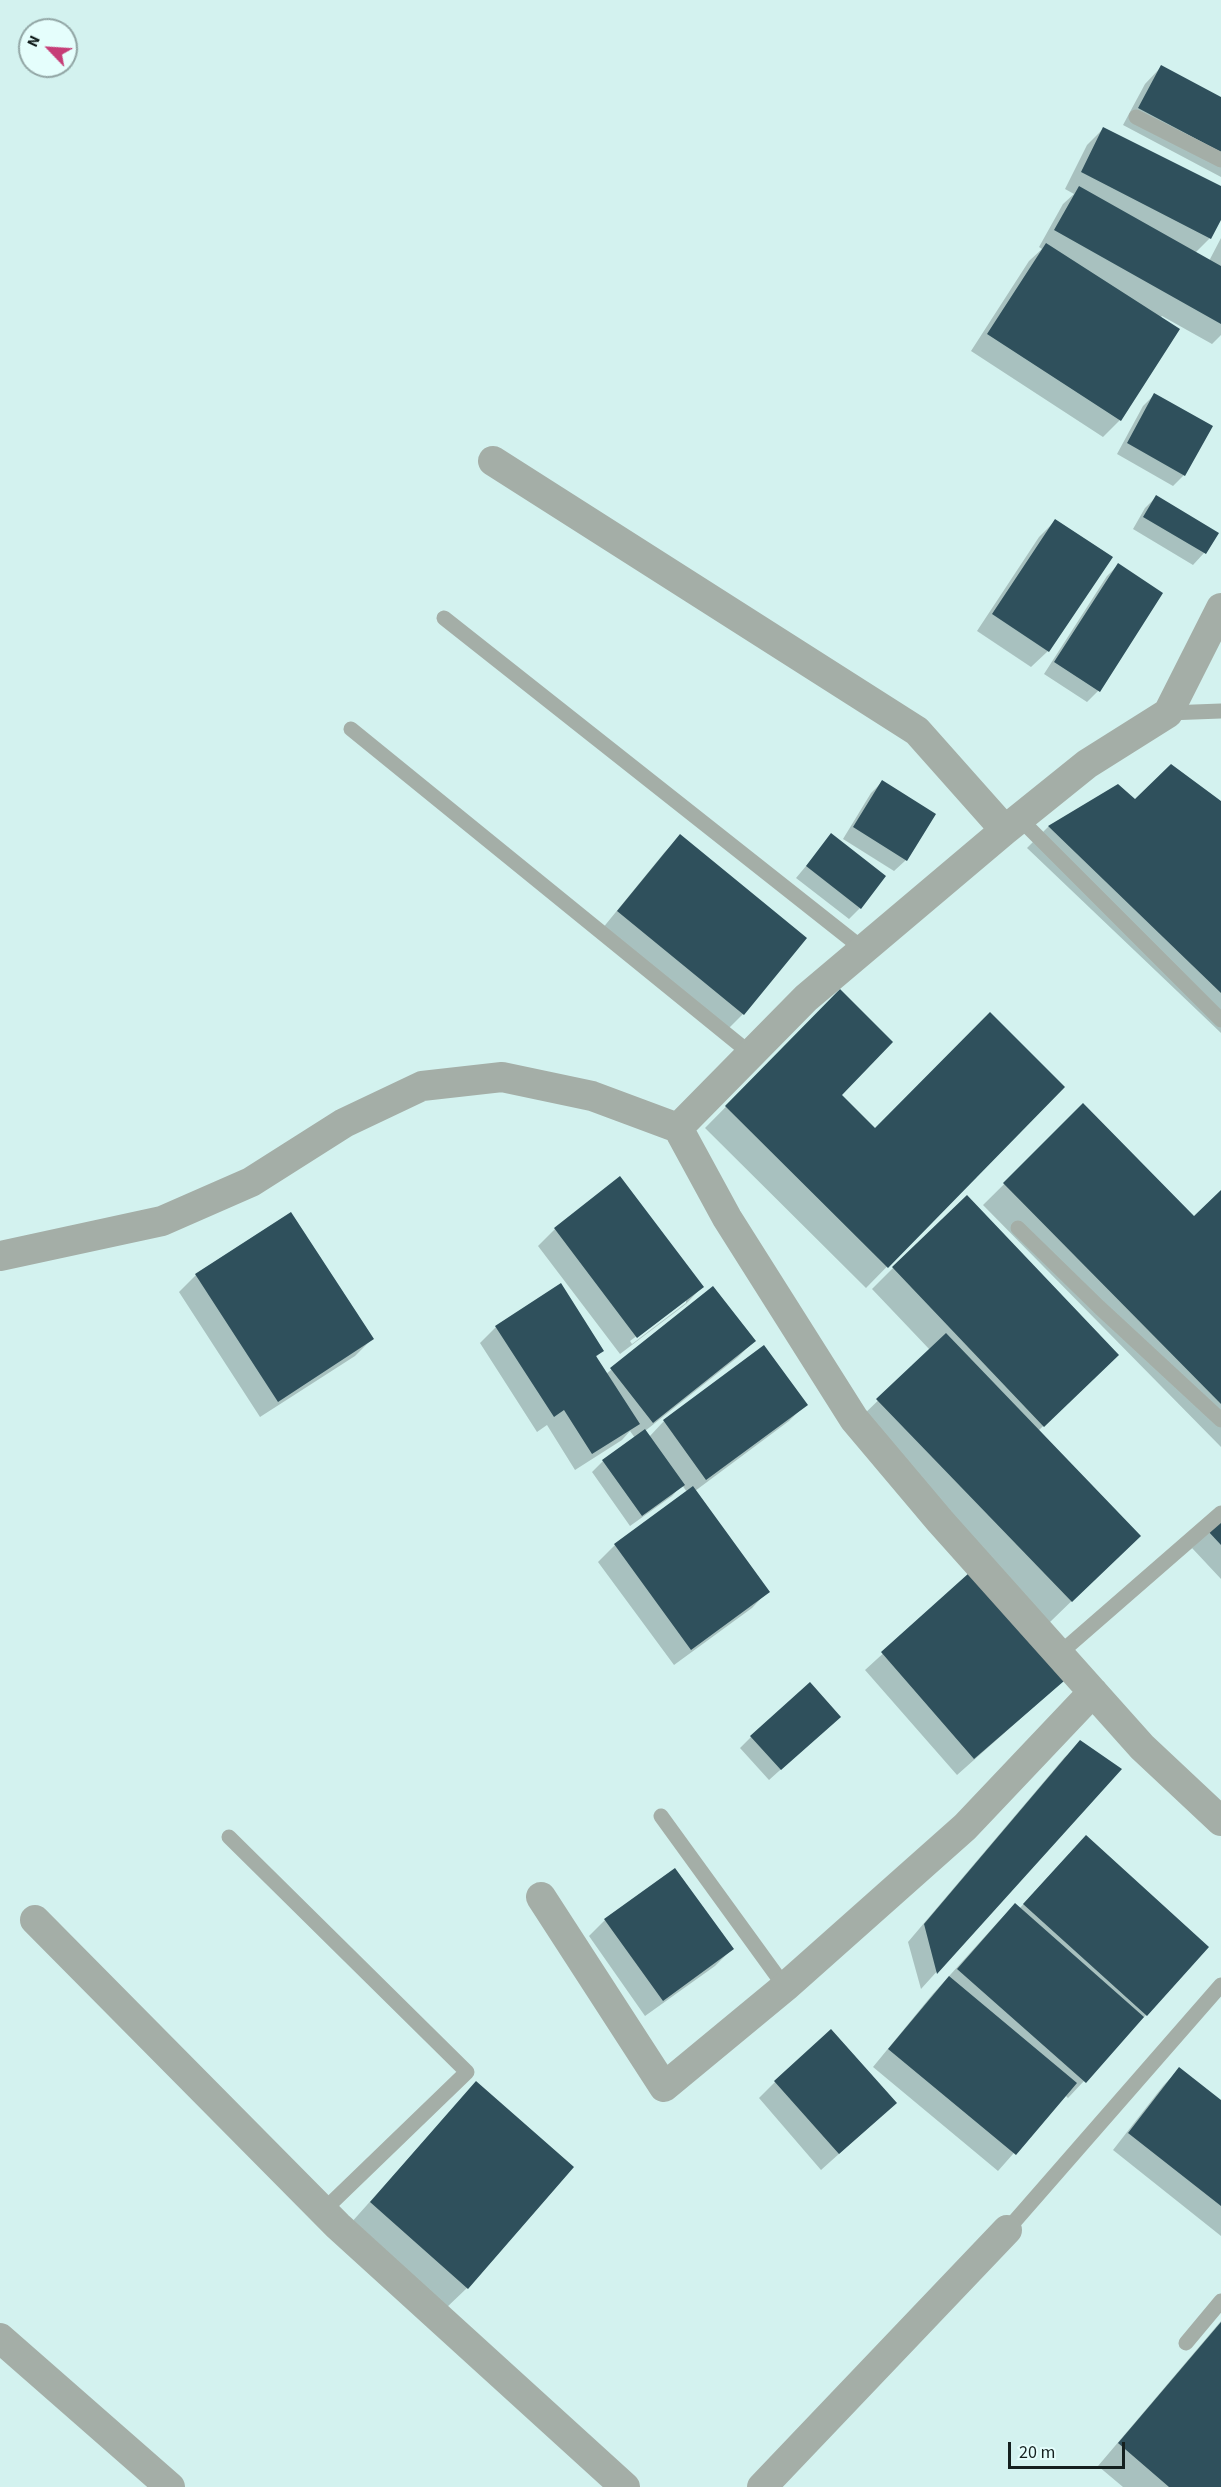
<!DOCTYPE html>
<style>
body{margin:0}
#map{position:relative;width:1221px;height:2487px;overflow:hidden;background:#d3f2ef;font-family:"Source Sans 3",sans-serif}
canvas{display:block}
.north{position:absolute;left:18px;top:18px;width:60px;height:60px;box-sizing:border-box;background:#e5fefc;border:2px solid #91a5a4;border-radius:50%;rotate:295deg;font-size:16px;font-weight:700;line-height:24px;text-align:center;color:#14201f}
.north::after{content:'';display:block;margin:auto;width:21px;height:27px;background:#c63d77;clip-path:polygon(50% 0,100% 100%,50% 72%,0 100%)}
.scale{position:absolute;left:1008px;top:2442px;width:117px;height:27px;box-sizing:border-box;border:3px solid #14201f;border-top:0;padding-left:8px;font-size:18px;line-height:21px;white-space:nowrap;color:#14201f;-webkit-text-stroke:4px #e5fefc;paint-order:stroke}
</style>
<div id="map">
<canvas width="1221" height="2487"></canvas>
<div class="north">N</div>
<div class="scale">20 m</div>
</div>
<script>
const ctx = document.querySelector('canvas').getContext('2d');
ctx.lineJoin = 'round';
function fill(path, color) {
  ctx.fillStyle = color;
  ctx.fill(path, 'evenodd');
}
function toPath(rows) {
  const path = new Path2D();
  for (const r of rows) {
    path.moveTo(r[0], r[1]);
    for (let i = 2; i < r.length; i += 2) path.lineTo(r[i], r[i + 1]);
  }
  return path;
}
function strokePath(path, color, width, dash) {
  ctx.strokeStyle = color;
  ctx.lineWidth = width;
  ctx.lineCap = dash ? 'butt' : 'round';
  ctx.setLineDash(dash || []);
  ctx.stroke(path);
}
fill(toPath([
 [1161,67,1221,99,1221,177,1123,125,1145,84],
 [1104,128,1221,188,1221,216,1210,238,1195,253,1209,261,1221,238,1221,335,1212,344,1162,316,1160,318,1178,330,1120,420,1103,437,971,351,1029,261,1042,249,1039,247,1063,204,1074,194,1065,189,1087,145],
 [1154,395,1184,475,1173,486,1117,454,1143,406],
 [1156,497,1216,533,1204,553,1193,565,1133,529,1145,508],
 [1055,521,1048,651,1031,667,977,631,1039,537],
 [1118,565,1098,691,1087,702,1044,674,1107,576],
 [882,782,906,860,894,871,843,839,871,793],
 [1118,785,1135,801,1221,803,1221,1033,1027,848,1048,827],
 [832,835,860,908,849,919,796,878],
 [680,836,805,938,743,1014,726,1031,602,929,664,853],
 [840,991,840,1095,875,1130,1063,1087,866,1288,705,1128],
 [1083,1106,1194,1218,1221,1192,1221,1447,983,1205],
 [620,1178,702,1287,686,1304,620,1354,538,1246,555,1229],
 [686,1299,686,1303,632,1344,630,1341],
 [290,1214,372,1339,355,1356,260,1417,179,1292,196,1275],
 [893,1268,1095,1376,1038,1431,1117,1557,1049,1623,856,1422,930,1350,872,1289],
 [713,1288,754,1341,738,1357,645,1431,649,1437,664,1421,806,1404,789,1421,695,1491,768,1591,752,1608,674,1665,598,1562,615,1545,687,1492,682,1485,672,1496,630,1526,592,1472,603,1461,635,1438,630,1431,622,1440,575,1470,547,1425,537,1432,480,1343,496,1327,603,1350,596,1357,606,1374],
 [1221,1519,1221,1579,1192,1548],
 [969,1575,1045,1697,957,1775,865,1670],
 [827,1728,769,1780,740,1748,751,1737],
 [1081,1742,1120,1769,921,1989,908,1942,1064,1758],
 [1069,1854,1146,2015,1068,2098,1065,2095,998,2171,873,2067,932,1995,998,1922,1015,1905,1019,1909],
 [605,1920,732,1949,715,1966,645,2016,589,1936],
 [1179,2069,1221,2102,1221,2236,1113,2150,1163,2086],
 [775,2082,878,2119,821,2170,759,2098],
 [476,2083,467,2288,445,2309,350,2224],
 [1221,2321,1221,2487,1123,2487,1098,2466]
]), '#0003');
fill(toPath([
 [1161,65,1221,97,1221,152,1138,108],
 [1103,127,1221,186,1221,220,1211,239,1081,172],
 [1079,186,1221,266,1221,324,1054,230],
 [1046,243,1180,329,1121,421,987,334],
 [1154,393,1213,426,1185,476,1127,443],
 [1156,495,1219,533,1206,554,1143,517],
 [1055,519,1113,557,1049,652,992,614],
 [1118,563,1163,593,1100,692,1054,662],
 [1171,764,1221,801,1221,993,1048,826,1118,784,1135,799],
 [882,780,936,814,907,861,853,827],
 [831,833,886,876,861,909,806,866],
 [680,834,807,938,744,1015,617,911],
 [840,989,893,1042,842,1095,875,1128,990,1012,1065,1087,888,1268,725,1106],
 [1083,1103,1194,1216,1221,1190,1221,1404,1003,1183],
 [620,1176,704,1287,637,1338,554,1228],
 [967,1195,1119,1355,1044,1427,892,1267],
 [291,1212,374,1339,278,1402,195,1274],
 [561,1283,604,1351,596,1356,640,1424,592,1454,564,1410,554,1417,495,1326],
 [713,1286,756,1341,653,1423,610,1368],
 [946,1333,1141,1536,1072,1602,876,1399],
 [764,1345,808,1405,706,1480,663,1420],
 [645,1429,685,1485,642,1516,602,1460],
 [693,1486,770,1592,691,1650,614,1544],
 [1221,1517,1221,1545,1207,1530],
 [969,1573,1064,1681,974,1759,881,1652],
 [810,1682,841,1717,781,1770,750,1736],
 [1080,1740,1122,1769,937,1974,924,1924],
 [1086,1835,1209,1947,1147,2016,1023,1904],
 [675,1868,734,1949,663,2001,604,1919],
 [1015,1903,1144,2017,1086,2083,957,1969],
 [949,1976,1077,2083,1016,2155,888,2049],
 [831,2029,897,2103,839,2154,774,2081],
 [1179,2067,1221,2100,1221,2206,1128,2133],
 [476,2081,574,2167,468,2289,370,2202],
 [1221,2322,1221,2487,1169,2487,1118,2443]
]), '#2f505c');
strokePath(toPath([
 [1136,117,1221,160],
 [444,618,863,949],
 [1168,713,1221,711],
 [351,729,751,1054],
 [1020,819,1221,1020],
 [1018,1228,1099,1307,1221,1420],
 [1059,1654,1221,1513],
 [661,1816,785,1987],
 [229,1837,467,2072,323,2211],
 [1007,2230,1221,1985],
 [1186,2343,1221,2301]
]), '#a4aea7', 15);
strokePath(toPath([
 [493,461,917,731,1005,830],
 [678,1128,727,1218,854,1419,940,1521,1142,1747,1221,1821],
 [0,1256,162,1221,251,1182,344,1123,422,1086,502,1077,592,1096,678,1128,806,998,1005,830,1087,764,1168,713,1221,608],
 [541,1897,664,2087,785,1987,965,1827,1093,1692],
 [35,1920,338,2226,625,2487],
 [0,2338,170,2487],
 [762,2487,1007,2230]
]), '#a4aea7', 30);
</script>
